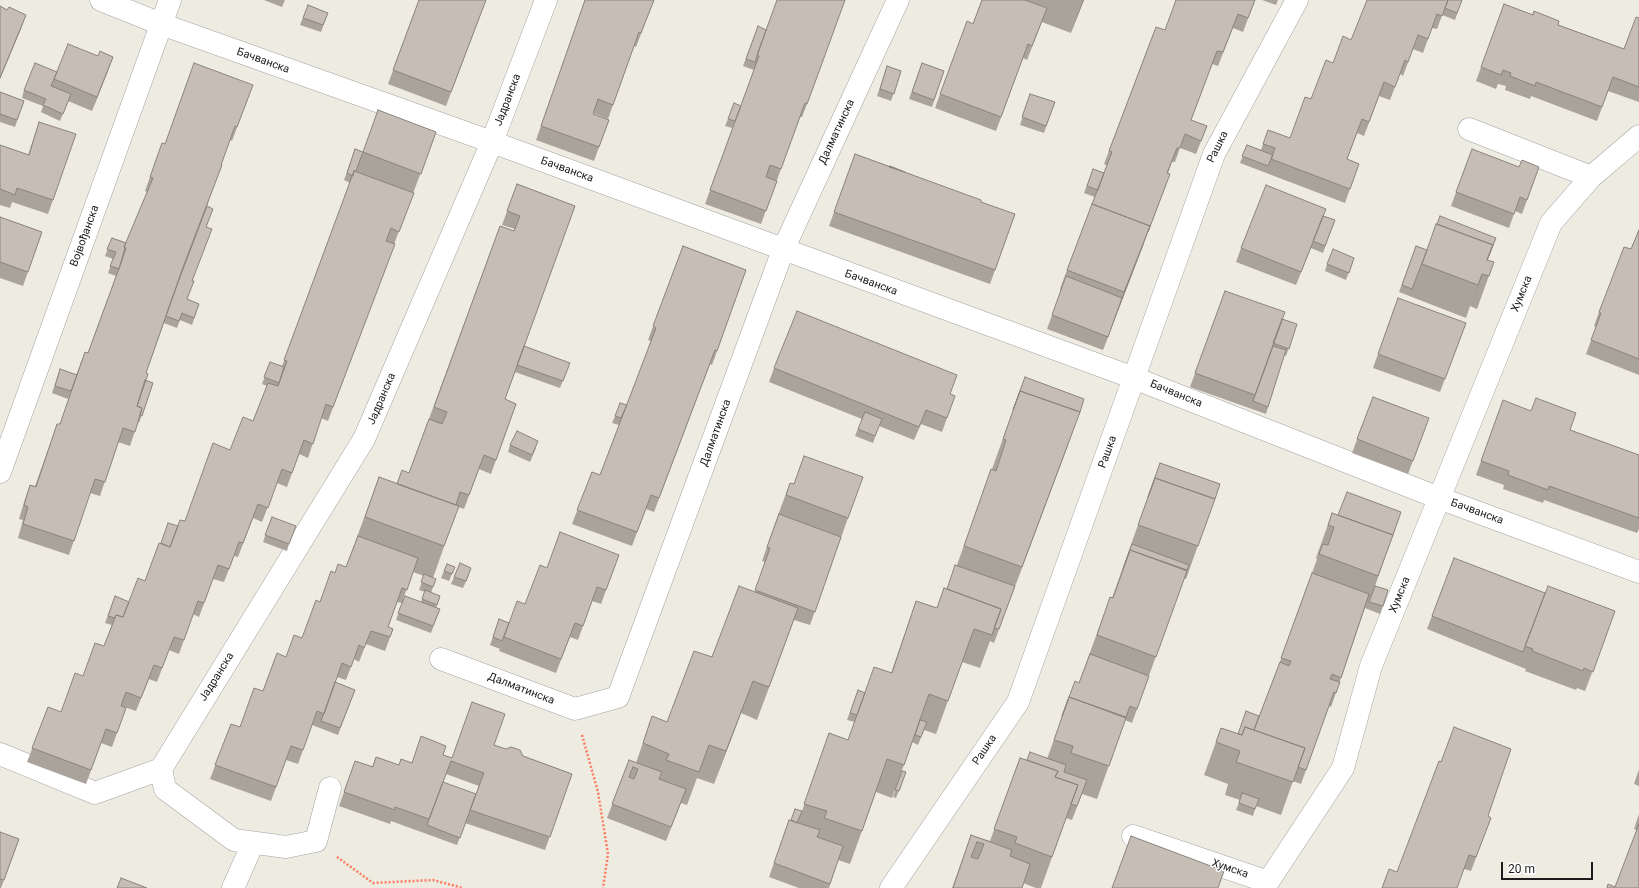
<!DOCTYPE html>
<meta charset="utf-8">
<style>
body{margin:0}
#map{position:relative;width:1639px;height:888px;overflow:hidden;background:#eeebe1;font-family:Roboto,sans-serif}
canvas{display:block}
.scale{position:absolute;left:1501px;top:862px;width:92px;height:18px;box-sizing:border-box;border:2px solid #1c1c1c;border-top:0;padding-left:5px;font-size:12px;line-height:14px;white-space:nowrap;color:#1c1c1c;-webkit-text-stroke:3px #fff;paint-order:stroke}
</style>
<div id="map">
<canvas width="1639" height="888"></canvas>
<div class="scale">20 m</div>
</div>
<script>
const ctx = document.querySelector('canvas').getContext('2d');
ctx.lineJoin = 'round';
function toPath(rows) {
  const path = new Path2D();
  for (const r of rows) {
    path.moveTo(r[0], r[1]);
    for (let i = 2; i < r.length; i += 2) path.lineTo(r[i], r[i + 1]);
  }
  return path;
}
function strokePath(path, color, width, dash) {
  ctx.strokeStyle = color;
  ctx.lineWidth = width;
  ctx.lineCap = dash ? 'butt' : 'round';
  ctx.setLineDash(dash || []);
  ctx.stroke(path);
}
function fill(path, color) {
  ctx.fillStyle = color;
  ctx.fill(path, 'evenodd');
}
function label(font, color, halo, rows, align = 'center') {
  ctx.font = font + ' Roboto,sans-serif';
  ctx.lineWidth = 3;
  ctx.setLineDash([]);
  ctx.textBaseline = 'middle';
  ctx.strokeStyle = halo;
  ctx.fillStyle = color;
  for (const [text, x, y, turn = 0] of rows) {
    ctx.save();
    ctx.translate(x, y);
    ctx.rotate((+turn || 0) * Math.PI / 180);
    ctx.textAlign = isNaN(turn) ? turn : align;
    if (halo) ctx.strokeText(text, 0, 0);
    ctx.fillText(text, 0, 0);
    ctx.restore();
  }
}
const street = toPath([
 [101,0,161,24,492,142,1134,378,1439,498,1639,572],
 [1469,129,1591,177],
 [0,472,170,0],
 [441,659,575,709,618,697,783,250,898,0],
 [0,754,95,793,161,769],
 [161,769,364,439,492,142,546,0],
 [161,769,165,789,234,840,286,847,316,841,330,788],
 [1133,836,1268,882,1343,768,1371,666,1551,223,1591,177,1639,136],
 [233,888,253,843],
 [891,888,1018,702,1214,154,1297,0]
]);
strokePath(street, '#a3a3a3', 23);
strokePath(toPath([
 [582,735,598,792,608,854,603,888],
 [337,857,373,883,433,880,463,888]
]), '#ff7b61', 2.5, [2, 2]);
strokePath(street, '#fff', 22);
fill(toPath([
 [264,0,285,0,282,7],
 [419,0,486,0,446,106,388,84],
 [585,0,654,0,636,47,634,46,608,119,593,113,593,114,609,120,594,161,536,140],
 [982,0,1084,0,1071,33,1042,22,1027,60,1023,58,996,131,935,108,940,94,973,24],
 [1255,0,1243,32,1233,28,1218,66,1212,64,1191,120,1207,126,1196,154,1180,148,1175,162,1172,162,1168,173,1165,188,1103,350,1047,329,1061,290,1060,289,1067,270,1095,197,1084,193,1093,169,1104,173,1107,166,1104,164,1156,27,1165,30],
 [1262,0,1278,0,1276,5],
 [1448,0,1437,29,1432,28,1423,53,1413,49,1403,76,1400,74,1390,100,1379,96,1364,136,1357,133,1347,159,1359,164,1345,203,1240,163,1247,145,1261,150,1268,130,1290,138,1311,99,1333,63,1351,40],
 [1462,0,1455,20,1442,15,1445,8],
 [1504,4,1532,15,1534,11,1558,25,1624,49,1639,18,1639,102,1608,91,1597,121,1531,96,1530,99,1505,90,1506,86,1498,84,1496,89,1476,81],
 [308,5,328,13,321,32,300,25],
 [758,26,812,91,802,117,800,117,761,224,705,204,735,121,732,128,725,126,728,119,741,106,754,70,743,66],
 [98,56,113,57,92,111,68,101,60,121,41,112,43,106,22,98,24,90,57,72],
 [922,63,944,71,932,107,909,99],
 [887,66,901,71,891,101,877,96],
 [253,85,232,141,230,140,221,165,207,206,206,227,187,299,199,304,192,325,180,320,177,328,164,323,146,373,145,380,153,383,139,423,138,422,130,446,118,442,100,496,90,493,69,555,18,538,23,520,19,519,25,499,30,485,35,486,57,424,60,424,74,384,68,399,52,393,60,369,76,375,85,352,88,353,116,276,108,273,113,259,105,256,112,238,126,243,147,192,145,191,162,143,165,144],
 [0,92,24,101,15,127,0,122],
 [1030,94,1055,102,1044,133,1020,125],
 [39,122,53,200,48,214,12,202,10,208,0,205,0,145,28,155],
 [436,132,328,421,321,418,308,458,299,454,287,487,277,483,262,522,253,518,238,557,234,556,224,582,213,579,199,617,193,614,179,654,169,650,157,682,149,679,136,711,121,706,126,708,112,747,101,743,86,784,27,762,48,707,61,712,83,676,104,646,112,625,105,623,115,596,129,602,145,581,161,543,178,526,185,521,230,450,253,421,267,386,262,384,270,362,282,366,350,183,344,180,355,149,363,152],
 [855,154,905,172,981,202,1015,214,990,284,829,226],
 [1534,181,1522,214,1515,211,1509,228,1451,206,1456,192],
 [517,184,575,206,524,346,570,363,560,388,515,372,505,399,516,404,491,474,479,469,464,509,458,507,433,578,433,587,431,593,440,596,436,608,440,609,431,633,396,620,402,603,397,602,388,627,393,629,385,651,366,644,359,662,354,659,346,680,337,677,335,682,355,690,338,735,312,725,298,764,286,760,271,801,210,779,231,724,240,727,286,657,302,638,320,602,335,573,346,567,379,477,397,484,409,473,500,226,514,231,515,229,502,225],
 [413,572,424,576,419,590,425,592,421,602,403,599],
 [1323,216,1335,220,1323,253,1311,248,1296,285,1236,262,1241,248],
 [0,217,42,232,23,286,0,278],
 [1639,230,1639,375,1586,354,1596,327,1594,326,1599,312,1631,249],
 [683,246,746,270,712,365,710,364,654,512,646,509,632,546,572,524,592,472,600,475,619,425,612,423,615,416,627,405,651,341,648,340],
 [1416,246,1427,250,1488,260,1494,262,1477,309,1470,306,1466,318,1399,292],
 [1354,258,1346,280,1325,271,1327,264],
 [1225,291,1282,319,1297,324,1286,356,1284,355,1266,414,1190,387],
 [1398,298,1466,323,1440,392,1373,368],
 [774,368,950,394,955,396,942,432,921,424,914,440,879,426,873,443,855,436,862,419,769,382],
 [1025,377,1068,445,1012,594,994,643,990,641,980,668,962,662,936,734,924,730,918,745,912,742,914,737,892,798,876,792,850,864,838,860,829,888,799,888,769,877,789,820,791,820,802,811,829,733,848,740,855,722,847,720,858,690,865,693,891,673,916,601,937,608,944,588,947,589,957,565,991,469,992,469],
 [1373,397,1429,418,1408,474,1352,453],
 [1498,414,1570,430,1639,455,1639,529,1637,533,1544,500,1543,503,1503,489,1504,485,1476,475],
 [510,445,536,448,530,462,508,452],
 [804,456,848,518,810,625,794,620,757,720,741,713,714,784,697,778,687,805,681,803,666,841,607,818,629,760,636,763,652,716,667,722,712,657,755,592,765,562,762,561,778,515,790,483,794,484],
 [1160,463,1220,484,1186,579,1184,578,1132,723,1125,720,1097,799,1082,794,1072,820,1066,818,1041,888,1036,888,1023,883,952,888,971,835,990,841,1020,758,1027,760,1047,759,1075,681,1079,683,1110,597,1112,598],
 [1401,512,1375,586,1388,590,1380,614,1365,608,1331,707,1329,706,1301,784,1293,781,1281,815,1256,806,1253,816,1236,810,1240,800,1225,795,1228,784,1204,775,1221,728,1238,734,1254,730,1278,667,1317,559,1316,558,1332,513,1338,515],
 [272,517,289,544,287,551,263,542],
 [619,555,601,604,592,601,578,640,570,637,556,673,499,651,501,646,500,649,490,645,499,619,509,623,525,604,547,568],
 [1454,558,1608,631,1585,691,1577,688,1576,690,1525,671,1526,669,1427,629],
 [455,567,449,581,441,578,444,571],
 [469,575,463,588,451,584,454,577],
 [494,745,572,774,545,850,465,823,457,845,391,821,390,824,339,806,355,761,372,767,376,757,399,765,443,755,452,758],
 [446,774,479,786,476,794,428,824],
 [1639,769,1639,786,1634,784],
 [902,771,906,772,896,798,893,797],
 [1639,814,1639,888,1615,887,1637,830,1634,829],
 [1488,816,1491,818,1471,871,1464,869,1382,888,1397,872],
 [0,832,19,839,1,888,0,888]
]), '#aaa39b');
fill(toPath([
 [1083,0,1084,0,1071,33],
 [26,15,21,29,0,79,0,78],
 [113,57,108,71,92,111,97,97],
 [1150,226,1143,246,1103,350,1124,292],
 [1496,238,1466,318,1493,245],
 [1080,412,1068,445,1010,600,1022,567],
 [753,681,741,713,714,784,726,751]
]), '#8b847e');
const building = toPath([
 [419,0,486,0,451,92,393,70,419,0],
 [585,0,654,0,641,33,639,32,613,105,598,99,593,114,609,120,599,147,541,126,585,0],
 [777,0,845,0,817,77,807,104,805,103,781,169,770,165,766,177,777,181,766,211,710,190,759,56,757,55,777,0],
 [982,0,1025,0,1047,8,1032,46,1028,44,1001,117,940,94,967,21,973,24,982,0],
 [1176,0,1255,0,1248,18,1238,14,1223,52,1217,51,1191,120,1207,126,1201,141,1185,134,1180,148,1177,148,1167,173,1170,174,1148,232,1150,226,1092,204,1112,152,1109,151,1156,27,1165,30,1176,0],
 [1367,0,1448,0,1442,16,1437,14,1428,39,1418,35,1408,62,1405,60,1395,87,1384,82,1369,122,1362,119,1347,159,1359,164,1350,189,1271,159,1275,148,1263,144,1268,130,1290,138,1305,97,1311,99,1326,60,1333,63,1343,36,1351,40,1367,0],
 [1448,0,1462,0,1457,13,1445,8,1448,0],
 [1504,4,1533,15,1534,11,1559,21,1558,25,1624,49,1636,17,1639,18,1639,87,1613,77,1602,107,1536,82,1535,86,1510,76,1511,73,1503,70,1501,75,1481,67,1504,4],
 [308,5,328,13,323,25,303,18,308,5],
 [0,6,7,10,9,7,26,15,0,78,0,6],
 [758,26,766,30,755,62,746,59,758,26],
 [68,44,98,56,100,51,113,57,97,97,54,79,68,44],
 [35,63,57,72,51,86,71,94,63,114,43,105,46,99,24,90,35,63],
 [194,63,253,85,237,127,235,126,221,165,222,165,182,270,146,373,148,374,137,406,142,408,135,432,123,428,105,482,95,479,74,541,23,524,28,507,24,505,30,485,36,487,57,424,60,424,85,352,88,353,121,263,126,248,124,247,153,178,150,177,162,143,165,144,194,63],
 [922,63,944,71,934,100,912,92,922,63],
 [887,66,901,71,894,94,880,89,887,66],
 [0,92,24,101,17,120,0,114,0,92],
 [1030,94,1055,102,1046,126,1022,117,1030,94],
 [734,103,741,106,735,121,728,119,734,103],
 [378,110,436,132,421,174,363,152,378,110],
 [39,122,76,134,53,200,17,188,15,195,0,189,0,145,29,155,39,122],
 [1247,145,1273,155,1268,166,1242,156,1247,145],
 [355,149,363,152,356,171,354,171,353,176,347,173,355,149],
 [1472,149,1519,167,1522,160,1539,167,1527,200,1520,197,1514,214,1456,192,1472,149],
 [855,154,981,200,981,202,1015,214,995,270,834,212,855,154],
 [890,166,905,172,889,167,890,166],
 [1093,169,1104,173,1098,190,1087,186,1093,169],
 [354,171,414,193,399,232,391,228,386,241,395,244,333,407,326,404,313,444,304,440,292,473,282,469,268,508,258,504,243,543,239,542,229,569,218,565,204,603,198,601,184,640,174,637,162,668,154,665,141,698,126,692,121,706,126,708,117,733,106,729,91,770,32,748,48,707,61,712,75,673,83,676,95,643,104,646,116,615,123,617,138,578,145,581,159,543,170,547,180,520,185,521,213,443,230,450,243,417,253,421,268,383,278,386,287,361,284,360,354,171],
 [517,184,575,206,505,399,516,404,496,460,484,455,469,495,460,492,456,505,397,484,402,470,409,473,429,419,442,424,447,412,434,407,500,226,514,231,520,216,507,211,517,184],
 [1266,185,1326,209,1301,272,1241,248,1266,185],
 [1092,204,1150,226,1124,292,1067,270,1092,204],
 [207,206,213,209,206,227,212,229,192,281,194,281,187,299,199,304,194,318,182,313,179,321,166,316,180,277,207,206],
 [1323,216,1335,220,1325,246,1313,241,1323,216],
 [1440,216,1496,238,1487,260,1493,245,1437,224,1440,216],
 [0,217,42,232,28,272,0,262,0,217],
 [1436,224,1493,245,1487,260,1494,262,1489,276,1482,274,1478,285,1422,264,1436,224],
 [1639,230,1639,359,1591,340,1601,313,1599,312,1624,247,1631,249,1639,230],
 [112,238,126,243,124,247,125,248,119,269,110,266,116,252,107,249,112,238],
 [683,246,746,270,717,351,715,350,659,498,651,495,637,532,577,510,592,472,600,475,656,328,653,326,683,246],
 [1416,246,1427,250,1412,289,1402,285,1416,246],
 [1333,249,1354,258,1349,273,1327,264,1333,249],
 [1066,276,1122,298,1108,337,1052,315,1066,276],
 [1225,291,1285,312,1255,395,1195,373,1225,291],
 [1398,298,1466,323,1445,379,1378,354,1398,298],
 [797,311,957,375,950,394,955,396,947,418,926,410,919,427,774,368,797,311],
 [1282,319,1297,324,1289,349,1273,343,1282,319],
 [524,346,570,363,563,381,517,365,524,346],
 [1273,346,1286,350,1268,407,1253,401,1273,346],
 [270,362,284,367,279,383,264,377,270,362],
 [60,369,77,375,71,391,55,386,60,369],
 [1025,377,1084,399,1080,412,1020,391,1013,410,1025,377],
 [145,380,153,383,142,416,140,415,142,408,137,406,145,380],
 [1020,391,1080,412,1022,567,964,546,991,469,996,471,1006,440,1003,439,1020,391],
 [1373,397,1429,418,1413,461,1357,439,1373,397],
 [1536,398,1576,413,1570,430,1639,455,1639,518,1549,486,1548,490,1508,475,1509,471,1481,461,1503,400,1531,411,1536,398],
 [620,403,627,405,621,418,615,416,620,403],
 [865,412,882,419,875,436,858,429,865,412],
 [517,431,538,441,532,455,510,445,517,431],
 [804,456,863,477,848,518,786,495,790,483,794,484,804,456],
 [1160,463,1220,484,1215,499,1155,478,1148,497,1160,463],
 [379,477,459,506,444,546,365,517,379,477],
 [1155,478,1215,499,1198,546,1138,525,1155,478],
 [1347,492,1401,512,1393,535,1338,515,1347,492],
 [1332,513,1393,535,1378,576,1319,554,1323,544,1328,545,1334,527,1328,525,1332,513],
 [779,514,841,537,815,612,755,590,770,548,767,547,779,514],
 [272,517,296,526,289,544,265,535,272,517],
 [168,523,178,526,170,547,161,543,168,523],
 [560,532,619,555,606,590,597,587,583,626,575,623,561,659,504,637,517,601,525,604,540,565,547,568,560,532],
 [358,536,418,558,407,590,402,588,388,627,393,629,390,637,371,631,364,648,359,645,351,667,342,663,324,714,317,711,303,750,291,746,276,787,215,765,231,724,240,727,254,688,263,691,277,653,286,657,294,635,302,638,316,600,320,602,331,571,335,573,338,564,346,567,358,536],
 [1132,544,1189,565,1187,570,1130,550,1123,569,1132,544],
 [1130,550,1187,571,1156,657,1097,635,1110,597,1113,598,1130,550],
 [1454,558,1545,593,1523,652,1432,616,1454,558],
 [460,563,471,568,466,581,454,577,460,563],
 [447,564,455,567,452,574,444,571,447,564],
 [955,565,1015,586,999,629,994,628,1001,609,947,589,955,565],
 [1312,573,1369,594,1341,678,1332,674,1330,679,1340,682,1336,693,1334,692,1306,770,1298,767,1305,748,1254,730,1280,662,1289,666,1291,661,1281,658,1312,573],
 [424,574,436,579,433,587,421,582,424,574],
 [739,586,798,608,769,687,753,681,726,751,709,745,699,772,666,760,669,754,643,743,652,716,667,722,694,651,712,657,739,586],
 [1375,586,1388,590,1383,606,1369,602,1375,586],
 [1548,586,1615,611,1593,672,1584,668,1583,671,1532,651,1533,649,1525,646,1548,586],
 [944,588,1001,609,992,635,974,629,948,701,929,694,904,765,887,759,862,831,824,818,827,811,804,804,829,733,848,740,874,667,892,673,916,601,937,608,944,588],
 [425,590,440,596,437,605,422,599,425,590],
 [115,596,129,602,123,617,116,615,115,618,108,616,115,596],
 [405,596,440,609,433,626,398,613,405,596],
 [499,619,509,623,502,641,493,637,499,619],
 [1090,654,1149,676,1137,709,1130,706,1126,717,1069,697,1062,716,1075,681,1079,683,1090,654],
 [335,682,355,690,340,728,321,721,335,682],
 [858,690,865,693,857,715,850,713,858,690],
 [1069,697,1126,718,1109,766,1071,753,1073,746,1054,740,1069,697],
 [472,702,505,714,494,745,506,749,511,747,520,750,523,756,572,774,550,837,470,810,484,773,451,761,429,819,395,807,395,810,344,792,355,761,373,767,376,757,399,765,401,759,412,763,421,736,446,746,443,755,452,758,472,702],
 [1246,711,1259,716,1254,730,1245,727,1242,735,1238,734,1246,711],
 [920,720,927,722,921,737,915,735,920,720],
 [1245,727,1305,748,1293,782,1236,762,1240,751,1216,742,1221,728,1242,735,1245,727],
 [1454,727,1511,749,1488,816,1491,818,1476,857,1469,855,1457,888,1382,888,1389,869,1397,872,1439,761,1441,762,1454,727],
 [1030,752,1066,765,1064,772,1087,780,1077,806,1071,804,1078,785,1055,777,1058,771,1027,760,1030,752],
 [1020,758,1058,771,1055,777,1078,785,1052,857,1015,843,1017,837,994,829,1020,758],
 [629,760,662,772,659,779,686,789,671,827,612,804,629,760],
 [633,767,638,769,634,779,629,777,633,767],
 [902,771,906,772,899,791,895,790,902,771],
 [443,782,476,794,460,838,427,825,443,782],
 [1242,793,1259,799,1255,809,1239,803,1242,793],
 [795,809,802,811,797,823,791,820,795,809],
 [789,820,820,830,817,837,843,846,830,884,774,863,789,820],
 [1639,824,1639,888,1607,888,1608,884,1615,887,1639,824],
 [0,832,19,839,4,880,0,879,0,832],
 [971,835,1012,850,1010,856,1030,864,1022,888,953,888,971,835],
 [977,842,984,844,978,859,971,857,977,842],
 [1131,836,1224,871,1218,888,1112,888,1131,836],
 [121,878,147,888,117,888,121,878]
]);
fill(building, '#c6bdb4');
strokePath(building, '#8b847e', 1);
label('11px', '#1c1c1c', '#fff', [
 ["Бачванска",263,61,20],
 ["Јадранска",508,100,-69],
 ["Далматинска",837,132,-65],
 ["Рашка",1218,147,-64],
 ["Бачванска",567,170,20],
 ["Војвођанска",85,236,-70],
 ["Бачванска",871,283,20],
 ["Хумска",1522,294,-68],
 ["Бачванска",1176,394,22],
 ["Јадранска",382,399,-67],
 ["Далматинска",716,433,-70],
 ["Рашка",1108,452,-70],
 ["Бачванска",1477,512,20],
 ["Хумска",1400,595,-68],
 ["Јадранска",217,677,-58],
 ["Далматинска",521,689,21],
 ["Рашка",985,750,-56],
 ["Хумска",1230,869,19]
]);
</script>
